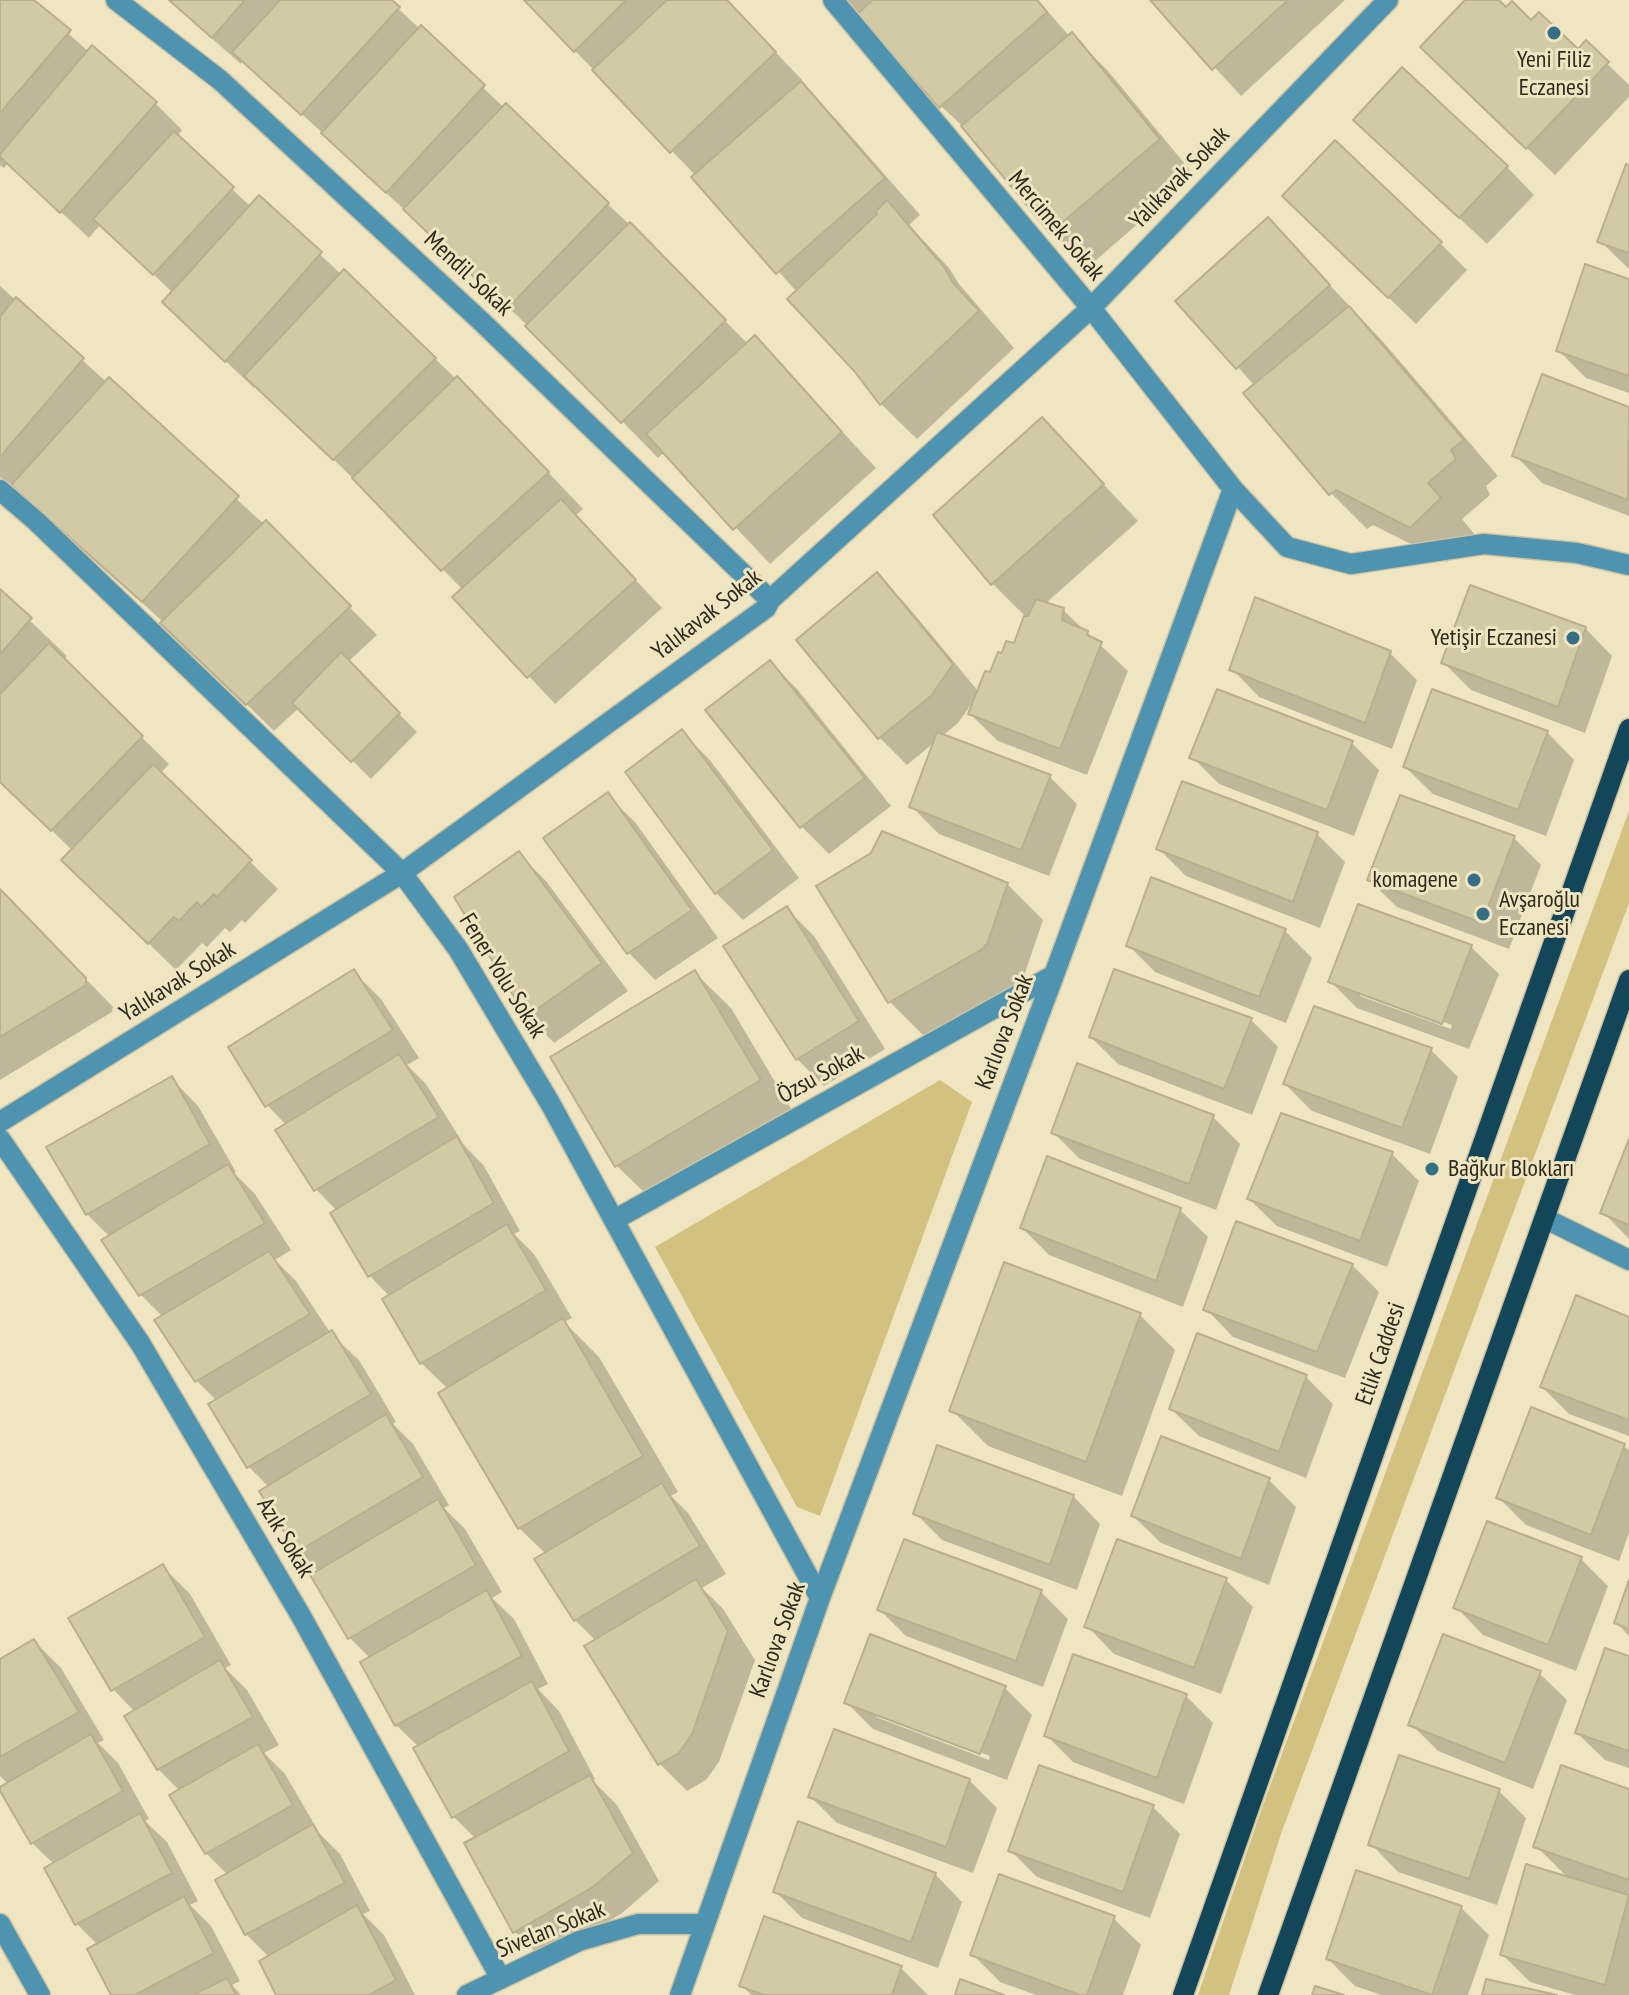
<!DOCTYPE html>
<meta charset="utf-8">
<style>
body{margin:0}
canvas{display:block;background:#efe5c1}
</style>
<canvas width="1629" height="1995"></canvas>
<script>
const ctx = document.querySelector('canvas').getContext('2d');
ctx.lineJoin = 'round';
function fill(path, color) {
  ctx.fillStyle = color;
  ctx.fill(path, 'evenodd');
}
function toPath(rows) {
  const path = new Path2D();
  for (const r of rows) {
    path.moveTo(r[0], r[1]);
    for (let i = 2; i < r.length; i += 2) path.lineTo(r[i], r[i + 1]);
  }
  return path;
}
function strokePath(path, color, width, dash) {
  ctx.strokeStyle = color;
  ctx.lineWidth = width;
  ctx.lineCap = dash ? 'butt' : 'round';
  ctx.setLineDash(dash || []);
  ctx.stroke(path);
}
function label(font, color, halo, rows, align = 'center') {
  ctx.font = font + ' "PT Sans Narrow",sans-serif';
  ctx.lineWidth = 6;
  ctx.setLineDash([]);
  ctx.textBaseline = 'middle';
  ctx.strokeStyle = halo;
  ctx.fillStyle = color;
  for (const [text, x, y, turn = 0] of rows) {
    ctx.save();
    ctx.translate(x, y);
    ctx.rotate((+turn || 0) * Math.PI / 180);
    ctx.textAlign = isNaN(turn) ? turn : align;
    if (halo) ctx.strokeText(text, 0, 0);
    ctx.fillText(text, 0, 0);
    ctx.restore();
  }
}
fill(toPath([
 [1629,811,1629,903,1282,1831,1229,1995,1198,1995,1262,1808],
 [940,1080,972,1102,820,1516,797,1507,655,1247]
]), '#d3c180');
fill(toPath([
 [0,0,31,0,89,52,155,103,182,130,177,137,251,207,259,198,342,275,344,272,493,414,583,509,575,516,662,608,555,704,455,597,463,590,361,486,256,385,254,388,192,329,173,293,101,224,89,238,8,163,4,168,0,165],
 [168,0,389,0,630,225,748,344,755,338,876,468,770,564,665,452,658,458,545,342,330,140,243,60,241,64],
 [526,0,726,0,802,80,800,83,836,119,920,215,909,225,949,268,959,284,1014,348,917,439,881,404,797,292,694,177,696,176],
 [846,0,1038,0,1070,37,1072,35,1108,71,1194,175,1087,268,1052,232,969,132,941,106],
 [1153,0,1345,0,1241,96],
 [1468,0,1496,0,1506,10,1578,52,1586,43,1629,85,1629,97,1555,175,1450,74],
 [1383,147,1507,167,1534,195,1487,244],
 [1629,167,1629,269,1600,241],
 [1268,219,1385,344,1498,476,1486,486,1490,495,1462,519,1475,535,1447,562,1373,525,1367,529,1331,493,1255,386,1178,301],
 [1311,223,1440,243,1467,270,1416,324],
 [1629,281,1629,393,1586,378,1559,351],
 [0,286,264,524,266,523,377,635,348,662,417,732,371,779,299,708,274,731,163,622,21,491,19,493,0,477],
 [1544,376,1629,409,1629,516,1542,483,1515,455],
 [1042,419,1138,521,1045,604,1063,610,1128,671,1087,775,998,741,970,714,974,700,958,723,942,736,1050,777,1077,804,1049,876,939,834,911,806,936,741,907,765,880,738,799,640,877,574,904,602,979,692,1003,655,1015,645,1026,617,992,583],
 [0,592,67,656,63,660,169,764,160,774,278,889,245,923,242,920,230,932,225,928,207,947,202,943,176,970,91,887,73,851,0,780],
 [1585,628,1612,656,1585,733,1471,690,1443,662],
 [1390,653,1417,680,1392,749,1259,697,1232,669],
 [770,662,797,689,891,806,829,854,802,827,708,711],
 [682,732,709,759,799,878,743,920,716,893],
 [1547,732,1574,760,1546,836,1433,794,1405,767],
 [1352,743,1379,770,1354,836,1219,784,1192,757],
 [1183,784,1317,834,1345,862,1320,928,1186,876,1159,849],
 [607,795,635,822,718,938,655,980,628,952],
 [1514,838,1541,865,1509,949,1397,907,1369,880],
 [519,854,546,881,628,991,554,1043,527,1015],
 [1007,884,1043,920,1023,979,926,1038,890,1002,818,887],
 [0,891,113,1007,112,1012,0,1080],
 [787,909,814,936,885,1049,824,1086,797,1059],
 [1285,931,1312,958,1286,1023,1155,972,1128,945],
 [1471,947,1499,974,1469,1049,1357,1008,1330,981],
 [1360,991,1452,1025,1451,1029,1360,996],
 [354,972,381,999,419,1058,407,1065,426,1084,464,1145,484,1166,520,1231,514,1234,534,1254,572,1318,564,1322,599,1357,678,1492,671,1496,688,1513,726,1574,702,1588,723,1609,755,1660,719,1762,706,1780,687,1791,660,1764,596,1641,575,1620,546,1554,519,1528,448,1389,421,1363,390,1297,370,1276,337,1211,316,1189,287,1126,267,1105],
 [695,973,731,1008,796,1117,653,1201,617,1166],
 [1251,1020,1278,1047,1252,1115,1118,1064,1091,1037],
 [1430,1049,1458,1077,1430,1154,1312,1111,1285,1084],
 [171,1078,198,1106,236,1172,234,1173,255,1194,291,1250,275,1260,296,1281,331,1334,359,1360,396,1422,393,1424,413,1444,449,1505,444,1508,465,1529,502,1592,492,1598,514,1619,548,1684,538,1689,559,1711,595,1779,592,1780,617,1805,659,1881,621,1914,542,1959,515,1932,476,1839,454,1817,415,1749,419,1747,396,1725,371,1659,350,1638,319,1572,299,1551,269,1487,248,1466,217,1401,196,1380,163,1317,141,1295,103,1240,110,1237,87,1214],
 [1213,1117,1240,1144,1216,1210,1080,1159,1053,1132],
 [1629,1145,1629,1239,1603,1212],
 [1392,1154,1419,1181,1387,1267,1277,1226,1249,1199],
 [1180,1210,1208,1237,1183,1307,1049,1255,1022,1228],
 [1352,1265,1379,1292,1345,1378,1233,1337,1206,1309],
 [1140,1315,1175,1350,1122,1496,988,1446,952,1410],
 [1629,1319,1629,1436,1569,1414,1542,1387],
 [1306,1377,1333,1404,1306,1478,1199,1436,1171,1409],
 [1624,1446,1629,1450,1629,1533,1619,1561,1526,1525,1499,1498],
 [1269,1480,1296,1507,1269,1585,1161,1543,1133,1516],
 [1073,1496,1100,1524,1077,1590,942,1540,915,1513],
 [1581,1559,1608,1586,1576,1671,1483,1635,1456,1607],
 [163,1567,190,1594,231,1665,225,1668,247,1690,279,1745,264,1753,285,1774,320,1834,340,1854,370,1911,363,1914,384,1935,415,1995,279,1995,269,1957,246,1934,228,1875,206,1853,180,1791,158,1769,135,1712,113,1689],
 [1226,1580,1253,1607,1221,1694,1114,1654,1087,1626],
 [1629,1586,1629,1636,1616,1622],
 [1041,1592,1068,1619,1043,1687,906,1636,879,1609],
 [34,1641,61,1668,104,1740,98,1743,118,1763,149,1819,145,1821,167,1842,198,1901,190,1905,211,1926,240,1981,232,1985,241,1995,113,1995,98,1945,77,1924,54,1864,32,1843,8,1784,0,1776,0,1661],
 [1629,1658,1629,1768,1605,1760,1577,1733],
 [1539,1673,1567,1700,1533,1789,1438,1751,1411,1724],
 [1004,1687,1032,1715,1007,1780,873,1729,846,1702],
 [876,1713,990,1756,989,1760,876,1717],
 [1186,1696,1213,1723,1184,1804,1073,1762,1046,1735],
 [969,1780,997,1808,973,1873,837,1823,810,1796],
 [1499,1791,1526,1818,1497,1905,1398,1872,1371,1844],
 [1629,1791,1629,1995,1575,1995,1530,1982,1502,1954,1569,1879,1536,1846],
 [1153,1807,1180,1834,1150,1918,1037,1877,1010,1850],
 [935,1874,962,1902,938,1968,802,1918,775,1891],
 [1461,1908,1489,1935,1468,1995,1381,1995,1355,1986,1328,1959],
 [1113,1918,1141,1945,1123,1995,1036,1995,1000,1982,973,1955],
 [901,1968,928,1995,751,1995,742,1985]
]), '#0003');
const building = toPath([
 [0,0,34,0,71,30,0,113,0,0],
 [169,0,245,0,212,38,169,0],
 [280,0,392,0,400,7,301,115,232,52,280,0],
 [524,0,626,0,574,52,524,0],
 [667,0,727,0,776,52,670,153,592,70,667,0],
 [873,0,1037,0,1047,12,939,108,857,14,873,0],
 [1150,0,1288,0,1212,70,1150,0],
 [1465,0,1499,0,1506,7,1512,1,1531,20,1539,12,1578,49,1586,40,1609,62,1526,149,1420,47,1465,0],
 [421,25,485,85,386,193,321,133,421,25],
 [1072,32,1160,139,1050,233,961,126,1072,32],
 [92,45,157,102,60,213,0,157,0,154,92,45],
 [1402,67,1508,166,1459,218,1353,120,1402,67],
 [801,81,885,178,776,274,691,177,801,81],
 [506,103,609,203,507,309,403,209,506,103],
 [174,131,234,187,153,275,93,219,174,131],
 [1335,140,1442,242,1388,298,1282,196,1335,140],
 [1626,164,1629,165,1629,253,1597,242,1626,164],
 [259,195,322,252,225,362,162,302,259,195],
 [887,200,944,267,954,284,979,311,880,405,855,372,787,299,877,214,875,212,887,200],
 [1268,217,1330,285,1236,369,1175,301,1268,217],
 [630,222,726,320,621,423,525,326,630,222],
 [1585,264,1629,279,1629,376,1556,351,1585,264],
 [344,269,436,358,333,460,244,376,344,269],
 [16,297,84,358,0,457,0,317,16,297],
 [1349,306,1464,440,1451,450,1456,459,1428,483,1441,498,1410,528,1336,490,1329,495,1243,393,1349,306],
 [755,335,842,432,733,530,646,434,755,335],
 [1542,374,1629,407,1628,500,1512,456,1542,374],
 [457,376,549,472,441,571,352,478,457,376],
 [109,377,239,496,142,602,11,485,109,377],
 [1042,417,1104,484,991,585,933,515,1042,417],
 [561,499,636,580,527,678,452,597,561,499],
 [266,520,351,606,246,705,160,623,266,520],
 [877,572,953,664,931,696,878,739,796,640,877,572],
 [1470,585,1586,627,1558,707,1441,663,1470,585],
 [0,589,32,618,0,654,0,589],
 [1255,597,1391,651,1365,723,1229,670,1255,597],
 [1036,599,1064,608,1062,620,1088,631,1087,635,1102,642,1060,749,968,714,985,671,990,672,998,652,1002,653,1006,641,1014,643,1024,616,1028,616,1036,599],
 [49,643,143,736,51,831,0,782,0,694,49,643],
 [341,652,400,713,351,762,292,703,341,652],
 [770,660,865,778,800,828,705,710,770,660],
 [1217,689,1353,741,1327,810,1189,758,1217,689],
 [1432,689,1548,731,1518,810,1403,767,1432,689],
 [682,729,773,850,715,894,625,772,682,729],
 [937,732,1051,775,1021,850,909,807,937,732],
 [153,764,252,860,217,897,214,894,201,907,197,902,179,921,174,917,148,944,61,860,153,764],
 [1182,781,1318,832,1293,902,1156,849,1182,781],
 [608,792,692,910,627,954,543,838,608,792],
 [1400,795,1515,836,1482,923,1367,880,1400,795],
 [882,831,1008,883,987,944,981,950,888,1003,816,886,871,853,882,831],
 [519,851,602,963,526,1017,454,897,519,851],
 [1151,877,1286,929,1259,997,1126,946,1151,877],
 [0,889,86,978,86,985,0,1037,0,889],
 [1358,904,1472,945,1442,1024,1328,982,1358,904],
 [787,906,859,1021,796,1060,723,946,787,906],
 [354,969,393,1030,265,1107,228,1047,354,969],
 [1114,969,1252,1018,1224,1089,1089,1037,1114,969],
 [695,970,761,1080,615,1167,550,1057,695,970],
 [1314,1006,1432,1048,1402,1128,1283,1084,1314,1006],
 [399,1054,439,1117,314,1191,275,1130,399,1054],
 [1077,1063,1214,1115,1189,1184,1051,1133,1077,1063],
 [172,1076,210,1144,86,1215,46,1147,172,1076],
 [1281,1113,1393,1152,1360,1241,1247,1199,1281,1113],
 [457,1136,494,1203,368,1277,330,1213,457,1136],
 [1629,1139,1629,1225,1600,1213,1629,1139],
 [1047,1156,1181,1208,1156,1281,1020,1228,1047,1156],
 [228,1164,265,1223,139,1296,101,1240,228,1164],
 [1236,1221,1353,1264,1317,1352,1203,1310,1236,1221],
 [507,1224,546,1290,420,1364,382,1299,507,1224],
 [269,1251,310,1314,195,1382,154,1320,269,1251],
 [1004,1262,1141,1313,1086,1462,949,1411,1004,1262],
 [1576,1295,1629,1317,1629,1420,1540,1387,1576,1295],
 [563,1318,643,1456,518,1529,438,1393,563,1318],
 [332,1330,371,1394,247,1468,208,1404,332,1330],
 [1197,1333,1307,1375,1279,1452,1169,1409,1197,1333],
 [1531,1407,1625,1444,1591,1535,1496,1498,1531,1407],
 [386,1414,423,1477,297,1552,259,1491,386,1414],
 [1161,1436,1270,1478,1241,1559,1131,1516,1161,1436],
 [937,1445,1074,1495,1050,1565,913,1514,937,1445],
 [662,1483,700,1546,574,1621,534,1559,662,1483],
 [438,1499,476,1565,348,1639,310,1575,438,1499],
 [1487,1521,1582,1557,1548,1645,1453,1608,1487,1521],
 [904,1539,1042,1590,1016,1661,877,1610,904,1539],
 [1117,1539,1227,1578,1194,1668,1084,1627,1117,1539],
 [163,1564,205,1637,111,1691,68,1618,163,1564],
 [696,1579,728,1631,692,1734,679,1753,658,1765,584,1646,696,1579],
 [1629,1580,1629,1629,1614,1623,1629,1580],
 [487,1590,522,1656,395,1726,360,1662,487,1590],
 [870,1634,1006,1686,980,1754,844,1703,870,1634],
 [1443,1634,1541,1671,1505,1763,1408,1725,1443,1634],
 [34,1639,79,1712,0,1757,0,1659,34,1639],
 [1605,1648,1629,1656,1629,1751,1575,1733,1605,1648],
 [1073,1654,1187,1694,1157,1778,1044,1736,1073,1654],
 [220,1660,253,1717,157,1770,124,1716,220,1660],
 [532,1681,569,1751,452,1818,413,1748,532,1681],
 [834,1729,970,1779,946,1847,808,1797,834,1729],
 [91,1734,123,1791,31,1844,0,1791,0,1787,91,1734],
 [258,1744,293,1805,205,1854,169,1795,258,1744],
 [1399,1755,1500,1789,1469,1879,1368,1845,1399,1755],
 [1039,1765,1154,1805,1123,1892,1008,1851,1039,1765],
 [1561,1765,1629,1789,1629,1880,1533,1847,1561,1765],
 [590,1775,633,1853,593,1887,513,1933,464,1843,590,1775],
 [140,1813,172,1873,75,1925,44,1868,140,1813],
 [798,1821,936,1873,911,1942,773,1892,798,1821],
 [313,1824,345,1883,245,1935,215,1880,313,1824],
 [1526,1864,1629,1895,1605,1985,1500,1955,1526,1864],
 [1356,1870,1462,1906,1432,1995,1326,1959,1356,1870],
 [999,1874,1115,1916,1087,1995,1080,1995,970,1955,999,1874],
 [184,1896,214,1953,135,1995,111,1995,87,1949,184,1896],
 [357,1905,396,1980,369,1995,276,1995,259,1961,357,1905],
 [764,1916,902,1966,892,1995,764,1995,739,1986,764,1916],
 [227,1978,236,1995,193,1995,227,1978],
 [960,1979,1004,1995,955,1995,960,1979],
 [1486,1979,1557,1995,1482,1995,1486,1979],
 [1315,1986,1344,1995,1312,1995,1315,1986]
]);
fill(building, '#d2c9a5');
strokePath(building, '#b9af8d', 2);
const minor = toPath([
 [116,0,220,80,483,323,770,600],
 [833,0,1091,308,1233,489],
 [0,490,35,520,402,873,458,949,550,1103,820,1598],
 [0,1122,402,873,766,608,770,600,1091,308,1388,0],
 [0,1139,140,1343,301,1616,501,1979],
 [1546,1219,1629,1260],
 [614,1220,1054,975],
 [0,1924,40,1995],
 [467,1995,579,1941,638,1924,705,1924],
 [680,1995,820,1598,1054,975,1233,489,1287,547,1351,564,1484,544,1577,553,1629,565]
]);
const major = toPath([
 [1183,1995,1629,729],
 [1268,1995,1629,980]
]);
strokePath(minor, '#ccc3a3', 23);
strokePath(major, '#ccc3a3', 23);
strokePath(minor, '#4e93b0', 20);
strokePath(major, '#134659', 20);
for (const [x, y, r, color] of [
 [1554,33,8,"#346f87"],
 [1573,638,8,"#346f87"],
 [1474,880,8,"#346f87"],
 [1483,914,8,"#346f87"],
 [1432,1169,8,"#346f87"]
]) {
  const dot = new Path2D();
  dot.arc(x, y, r, 0, 2 * Math.PI);
  ctx.fillStyle = color;
  ctx.fill(dot);
  strokePath(dot, '#efe5c1', 3);
}
label('24px', '#2d291c', '#efe5c1', [
 ["Yeni Filiz",1554,60,"center"],
 ["Eczanesi",1554,88,"center"],
 ["Yetişir Eczanesi",1557,638],
 ["komagene",1458,880],
 ["Avşaroğlu",1499,900,"left"],
 ["Eczanesi",1499,928,"left"],
 ["Bağkur Blokları",1448,1169,"left"]
], 'right');
label('24px', '#2d291c', '#efe5c1', [
 ["Yalıkavak Sokak",1180,178,-46],
 ["Mercimek Sokak",1056,226,50],
 ["Mendil Sokak",468,274,43],
 ["Yalıkavak Sokak",707,615,-38],
 ["Fener Yolu Sokak",502,976,58],
 ["Yalıkavak Sokak",178,982,-32],
 ["Karlıova Sokak",1005,1032,-69],
 ["Özsu Sokak",821,1075,-29],
 ["Etlik Caddesi",1381,1354,-71],
 ["Azık Sokak",285,1538,59],
 ["Karlıova Sokak",778,1640,-70],
 ["Sivelan Sokak",551,1930,-22]
]);
</script>
